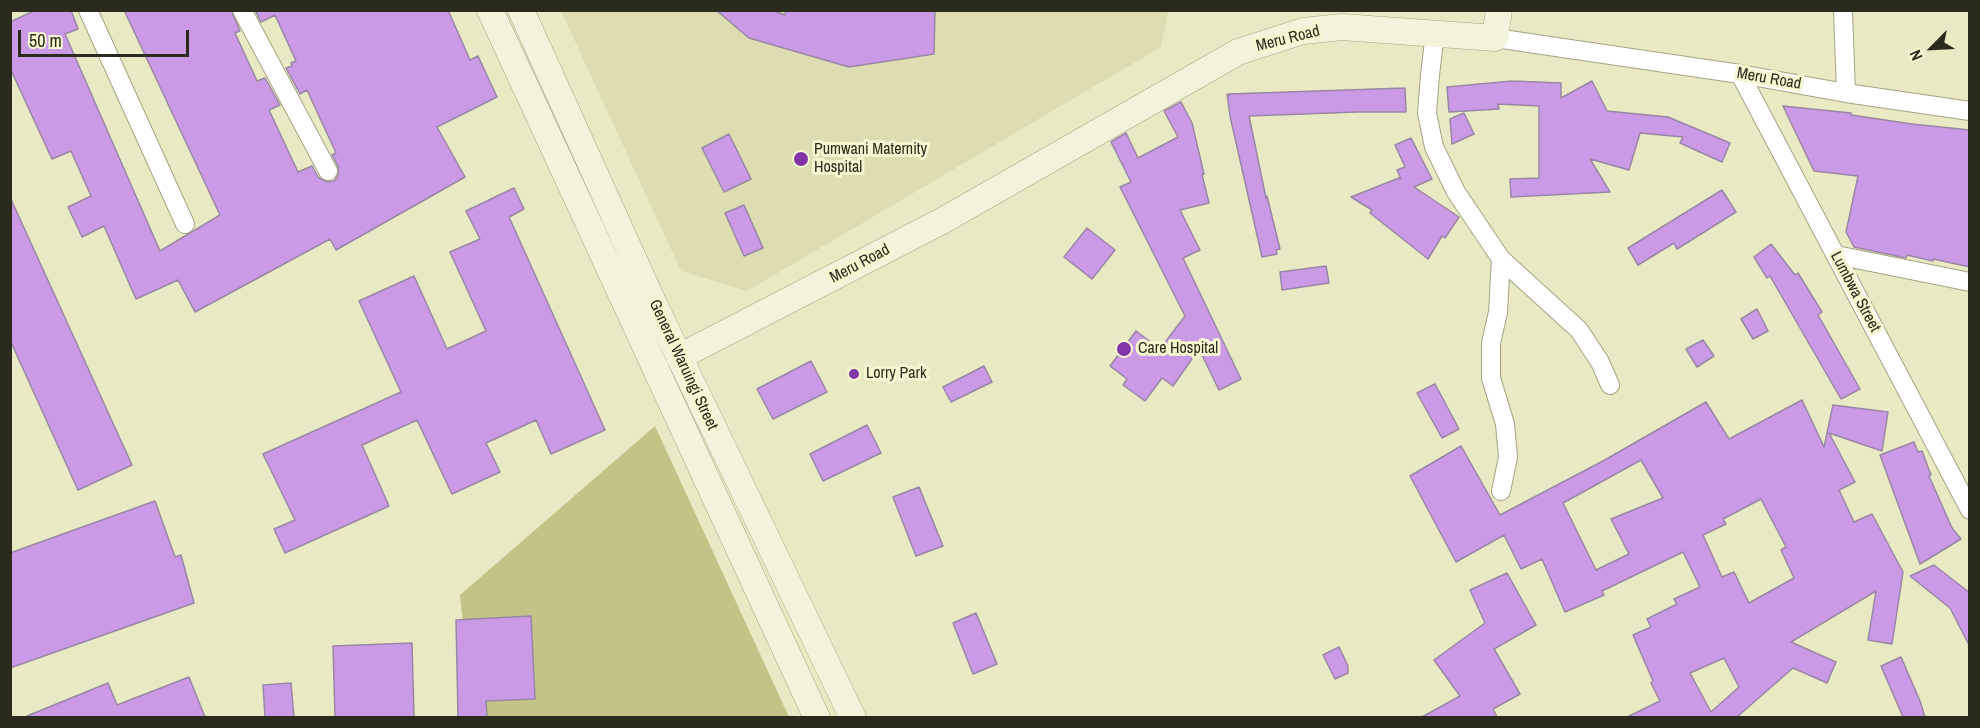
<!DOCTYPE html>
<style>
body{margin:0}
#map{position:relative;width:1980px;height:728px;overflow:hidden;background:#e9eac4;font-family:"Archivo Narrow",sans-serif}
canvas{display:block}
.frame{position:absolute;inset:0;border:12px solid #2b2b1d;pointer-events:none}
.north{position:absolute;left:1902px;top:18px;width:60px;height:60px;-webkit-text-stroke:4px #f6f7d1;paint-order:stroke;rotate:246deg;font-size:16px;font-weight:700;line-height:24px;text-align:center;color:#2b2b1d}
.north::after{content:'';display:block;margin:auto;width:21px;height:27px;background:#2b2b1d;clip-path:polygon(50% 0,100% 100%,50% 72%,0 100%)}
.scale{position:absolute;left:18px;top:30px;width:171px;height:27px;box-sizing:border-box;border:3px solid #2b2b1d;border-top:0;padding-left:8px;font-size:18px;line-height:21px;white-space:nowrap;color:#2b2b1d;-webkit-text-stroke:4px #f6f7d1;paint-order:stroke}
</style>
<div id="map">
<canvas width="1980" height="728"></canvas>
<div class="frame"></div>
<div class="north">N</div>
<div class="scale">50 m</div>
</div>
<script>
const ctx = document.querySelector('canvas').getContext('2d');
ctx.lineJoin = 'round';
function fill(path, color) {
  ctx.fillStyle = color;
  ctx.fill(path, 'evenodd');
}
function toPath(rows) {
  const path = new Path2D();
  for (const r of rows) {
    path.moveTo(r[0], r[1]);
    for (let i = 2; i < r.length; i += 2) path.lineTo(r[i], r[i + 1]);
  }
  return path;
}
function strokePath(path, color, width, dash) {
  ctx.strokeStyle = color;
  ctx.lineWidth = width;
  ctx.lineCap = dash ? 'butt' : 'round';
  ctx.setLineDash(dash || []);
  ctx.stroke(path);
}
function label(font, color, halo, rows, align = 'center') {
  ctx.font = font + ' "Archivo Narrow",sans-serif';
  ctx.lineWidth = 6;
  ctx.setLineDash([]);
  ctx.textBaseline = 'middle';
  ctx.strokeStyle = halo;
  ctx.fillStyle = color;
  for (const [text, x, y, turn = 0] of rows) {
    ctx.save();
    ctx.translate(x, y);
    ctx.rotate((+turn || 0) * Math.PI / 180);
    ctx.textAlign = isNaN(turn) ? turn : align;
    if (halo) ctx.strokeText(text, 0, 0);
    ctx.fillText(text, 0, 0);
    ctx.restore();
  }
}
fill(toPath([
 [561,11,1168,11,1161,47,747,291,681,271]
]), '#ddddb1');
fill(toPath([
 [655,426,789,717,473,717,460,595]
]), '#c3c388');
const building = toPath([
 [36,10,71,10,78,29,65,34,160,251,220,215,124,10,231,10,240,31,235,33,257,81,265,78,280,105,269,110,298,172,312,166,318,177,327,182,334,181,338,176,338,166,332,155,336,153,307,90,300,94,286,68,292,66,291,63,296,61,275,15,261,22,255,10,448,10,470,60,478,56,497,97,437,127,465,177,336,250,330,239,195,312,178,280,136,299,104,226,82,237,68,207,91,196,71,151,52,159,10,68,10,22,36,10],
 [716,10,771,10,785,15,786,10,935,10,934,54,849,67,749,38,716,10],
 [1512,81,1561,83,1561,98,1592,81,1607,111,1668,117,1730,143,1722,162,1680,143,1683,137,1640,133,1629,170,1590,159,1610,192,1511,197,1510,179,1539,178,1539,106,1498,104,1499,109,1449,112,1447,87,1512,81],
 [1405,88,1406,112,1357,112,1249,116,1266,198,1267,196,1280,249,1276,250,1277,254,1262,257,1230,116,1227,94,1229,96,1229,94,1405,88],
 [1181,102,1192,123,1204,174,1202,175,1209,203,1180,210,1200,250,1183,258,1241,379,1219,390,1199,349,1173,386,1162,378,1145,401,1123,385,1127,379,1110,366,1136,331,1160,349,1185,316,1120,187,1131,182,1111,142,1126,133,1138,158,1178,137,1164,111,1181,102],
 [1783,106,1851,113,1851,115,1912,124,1970,130,1970,267,1933,259,1933,261,1907,255,1906,258,1854,247,1846,232,1858,176,1814,171,1783,106],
 [1464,113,1474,134,1452,144,1450,119,1464,113],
 [729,134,751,179,724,192,702,148,729,134],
 [1411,138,1432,179,1414,187,1459,217,1445,238,1442,236,1428,259,1370,213,1372,210,1351,197,1399,178,1401,179,1397,170,1405,167,1395,145,1411,138],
 [514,188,524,209,509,217,605,430,551,454,536,420,486,443,500,472,452,494,417,420,362,445,389,506,285,553,274,529,295,520,263,454,401,392,359,301,414,276,447,349,486,331,450,252,480,239,466,211,514,188],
 [1722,190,1736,212,1677,249,1674,243,1638,265,1628,248,1722,190],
 [10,197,132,465,78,490,10,340,10,197],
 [744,205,763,248,744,256,725,213,744,205],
 [1087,228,1115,250,1092,279,1064,257,1087,228],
 [1771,244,1795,275,1798,273,1822,312,1818,315,1860,389,1841,399,1770,276,1767,278,1754,257,1771,244],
 [1326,266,1329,283,1282,290,1280,272,1326,266],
 [1757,309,1768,331,1753,339,1741,319,1757,309],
 [1703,340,1714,356,1697,367,1686,349,1703,340],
 [811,361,827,392,773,419,757,389,811,361],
 [984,366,992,382,951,402,943,387,984,366],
 [1435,384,1459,429,1442,438,1417,393,1435,384],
 [1802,400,1824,447,1833,405,1888,412,1882,451,1829,433,1855,482,1839,490,1854,522,1872,514,1903,572,1892,644,1868,640,1876,591,1791,642,1836,662,1827,683,1793,668,1737,717,1627,717,1660,701,1651,683,1653,681,1633,635,1651,627,1647,619,1677,604,1674,599,1700,587,1683,552,1602,591,1604,595,1565,612,1542,559,1521,569,1504,535,1456,562,1410,476,1461,446,1500,515,1603,461,1706,402,1729,439,1802,400],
 [1641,460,1663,498,1611,519,1629,554,1596,570,1563,503,1641,460],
 [1761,499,1786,547,1781,550,1794,578,1749,603,1734,572,1722,577,1703,535,1726,524,1723,519,1761,499],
 [1724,658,1739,687,1711,712,1690,673,1724,658],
 [867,425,881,453,823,481,810,454,867,425],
 [1914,442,1918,452,1922,451,1931,475,1929,476,1952,528,1961,539,1920,564,1880,455,1914,442],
 [919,487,943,546,916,556,893,497,919,487],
 [155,501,175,557,181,555,194,603,10,668,10,553,155,501],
 [1934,565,1970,593,1970,647,1950,608,1910,576,1934,565],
 [1507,573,1536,625,1494,649,1520,694,1493,709,1497,717,1422,717,1460,696,1434,660,1485,623,1470,590,1507,573],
 [976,613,997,664,973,674,953,623,976,613],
 [531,616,535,699,486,701,487,717,458,717,456,620,531,616],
 [412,643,414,717,335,717,333,646,412,643],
 [1339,647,1348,666,1348,673,1335,679,1323,655,1339,647],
 [1901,657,1920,701,1925,717,1903,717,1881,666,1901,657],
 [189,677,205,717,27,717,27,716,108,683,117,705,189,677],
 [291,683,294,717,265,717,263,685,291,683]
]);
fill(building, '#cb9ae7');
strokePath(building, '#9986a5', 1.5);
const street = toPath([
 [88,10,185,224],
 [242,10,328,171],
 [1843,10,1846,93],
 [1435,33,1430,75,1427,113,1434,147,1456,192,1501,259,1579,330,1600,362,1610,385],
 [1495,38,1740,74,1846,93,1970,111],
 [1740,74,1970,510],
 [1836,255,1970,282],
 [1501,491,1508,457,1505,424,1491,378,1491,343,1498,312,1501,259]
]);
const secondary = toPath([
 [490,10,817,718],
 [521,10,654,304,853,718],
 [679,357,942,221,1238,52,1303,31,1342,27,1495,38,1499,10]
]);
strokePath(street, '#a4a481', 20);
strokePath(secondary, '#a4a481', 27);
strokePath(street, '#fff', 18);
strokePath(secondary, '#f3f3dc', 26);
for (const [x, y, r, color] of [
 [801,159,8,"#8235a6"],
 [1124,349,8,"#8235a6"],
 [854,374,6,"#8235a6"]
]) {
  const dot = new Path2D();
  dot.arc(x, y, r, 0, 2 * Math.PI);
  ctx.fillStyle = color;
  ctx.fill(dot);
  strokePath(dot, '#f6f7d1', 2);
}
label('16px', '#2b2b1d', '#f6f7d1', [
 ["Meru Road",1288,39,-14],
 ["Meru Road",1769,79,10],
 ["Meru Road",860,264,-28],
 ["Lumbwa Street",1855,292,62],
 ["General Waruingi Street",683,365,65]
]);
label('16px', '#2b2b1d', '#f6f7d1', [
 ["Pumwani Maternity",814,150],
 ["Hospital",814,168],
 ["Care Hospital",1138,349],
 ["Lorry Park",866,374]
], 'left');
</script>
